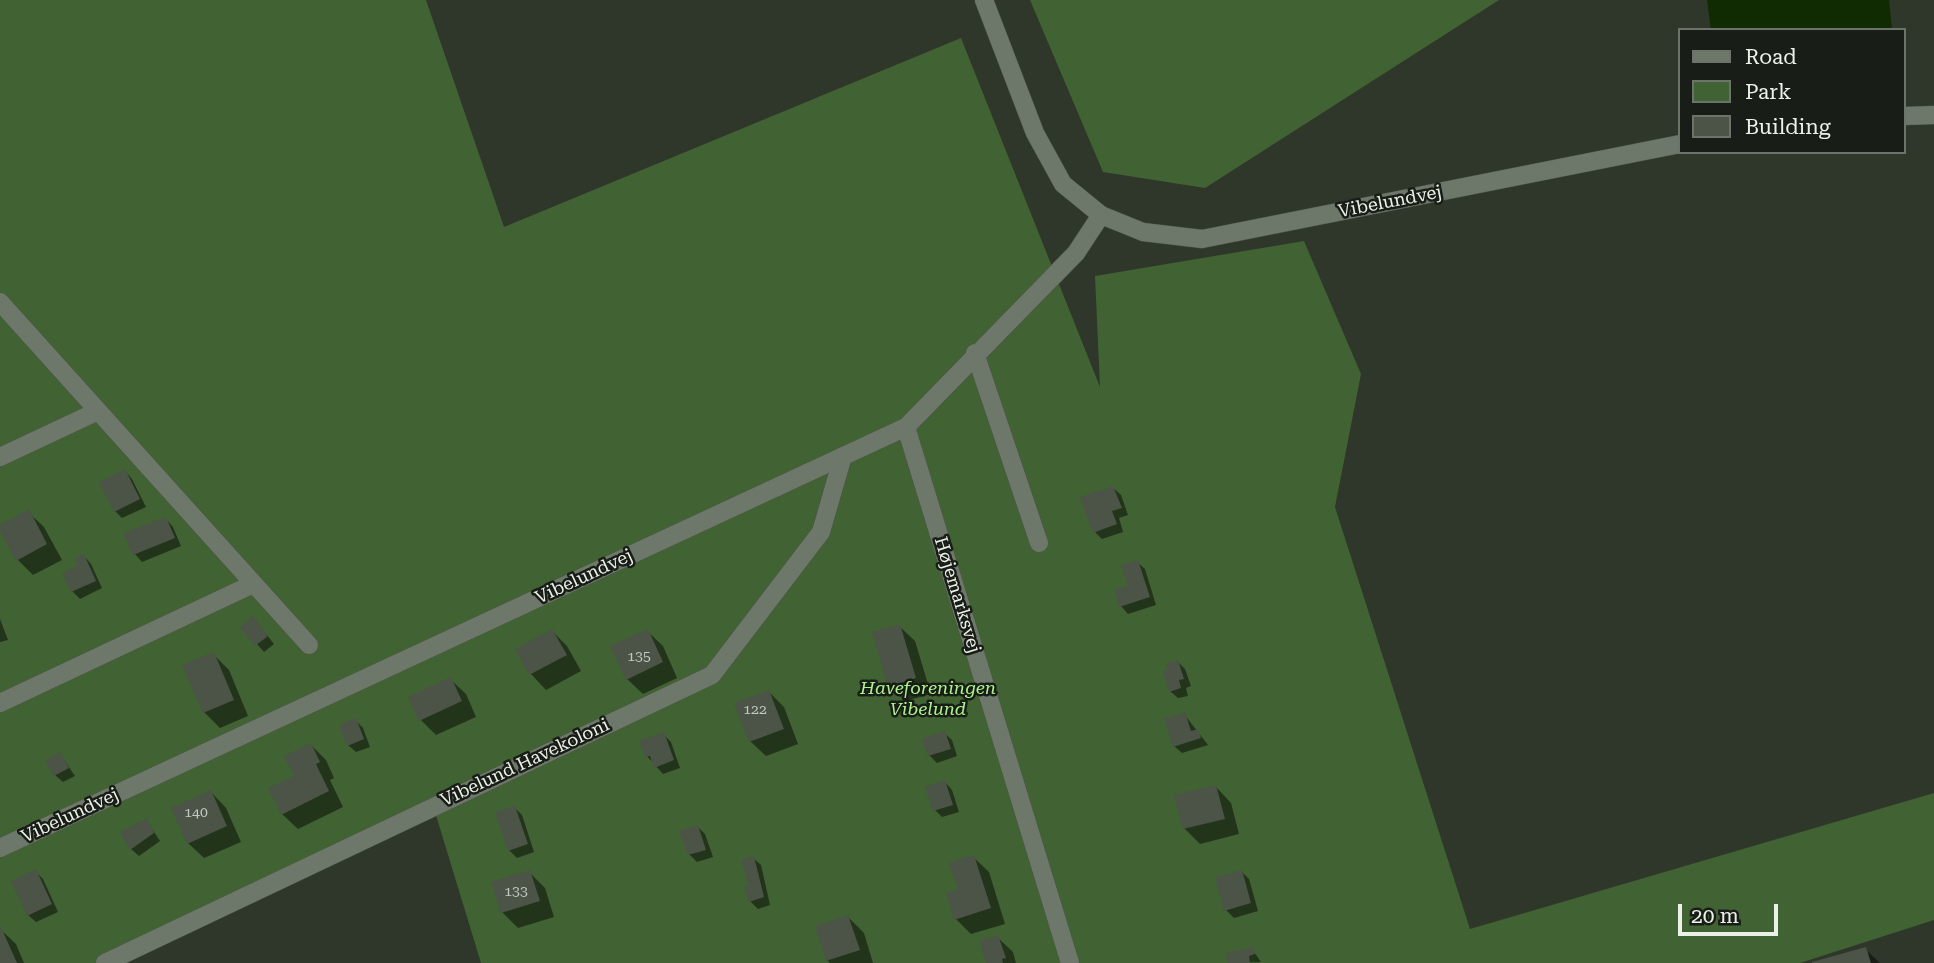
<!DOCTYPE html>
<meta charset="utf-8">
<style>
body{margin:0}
#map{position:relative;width:1934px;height:963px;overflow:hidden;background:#2e372a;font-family:"Roboto Serif",serif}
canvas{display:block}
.legend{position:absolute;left:1678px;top:28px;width:228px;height:126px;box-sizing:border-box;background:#191d17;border:2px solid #6d726b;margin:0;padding:9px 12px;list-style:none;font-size:21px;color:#ebf1e8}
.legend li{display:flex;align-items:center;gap:14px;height:35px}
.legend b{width:35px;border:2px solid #6d726b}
.scale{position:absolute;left:1678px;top:904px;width:100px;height:32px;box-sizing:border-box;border:4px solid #ebf1e8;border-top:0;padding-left:9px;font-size:21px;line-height:24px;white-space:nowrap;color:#ebf1e8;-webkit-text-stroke:5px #191d17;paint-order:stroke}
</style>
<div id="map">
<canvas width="1934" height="963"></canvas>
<ul class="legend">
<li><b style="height:9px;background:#6e786a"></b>Road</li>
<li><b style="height:19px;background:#416232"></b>Park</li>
<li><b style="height:19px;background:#4b5447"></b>Building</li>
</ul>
<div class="scale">20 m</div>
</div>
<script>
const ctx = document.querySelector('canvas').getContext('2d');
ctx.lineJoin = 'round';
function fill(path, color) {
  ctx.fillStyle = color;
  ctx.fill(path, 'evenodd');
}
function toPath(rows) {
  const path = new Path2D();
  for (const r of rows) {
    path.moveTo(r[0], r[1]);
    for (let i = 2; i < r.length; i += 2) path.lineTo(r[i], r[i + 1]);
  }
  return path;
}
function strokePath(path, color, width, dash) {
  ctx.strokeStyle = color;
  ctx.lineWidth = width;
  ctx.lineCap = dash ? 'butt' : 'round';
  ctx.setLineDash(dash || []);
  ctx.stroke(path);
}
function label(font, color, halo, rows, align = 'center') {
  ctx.font = font + ' "Roboto Serif",serif';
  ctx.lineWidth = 5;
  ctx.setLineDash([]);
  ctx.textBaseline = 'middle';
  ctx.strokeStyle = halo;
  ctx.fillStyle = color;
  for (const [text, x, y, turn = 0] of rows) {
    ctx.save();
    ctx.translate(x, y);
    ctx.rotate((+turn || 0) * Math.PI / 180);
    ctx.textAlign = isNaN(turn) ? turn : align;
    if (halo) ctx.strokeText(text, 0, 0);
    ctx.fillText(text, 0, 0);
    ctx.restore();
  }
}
fill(toPath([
 [0,0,426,0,504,227,961,38,1100,387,1095,276,1304,241,1361,374,1335,507,1470,929,1934,793,1934,920,1800,963,481,963,435,812,119,963,0,963],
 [1030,0,1499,0,1205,188,1103,172]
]), '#416232');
fill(toPath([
 [1707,0,1889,0,1892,30,1711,30]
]), '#102b01');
fill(toPath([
 [125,471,132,479,146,507,122,518,115,511],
 [1113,488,1121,495,1128,515,1119,518,1123,532,1102,539,1095,532],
 [28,512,44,527,62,560,33,575,18,560,0,527],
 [166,519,173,527,181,546,142,562,135,554,125,534],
 [84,556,91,564,102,588,80,599,72,591],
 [1137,562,1145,569,1156,605,1128,614,1121,606],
 [0,619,8,640,0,642],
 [260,626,274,644,264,652,242,627],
 [899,626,915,641,931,694,905,701,890,686],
 [552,631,567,646,581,671,546,690,531,674],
 [647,631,663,646,677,678,643,694,627,679],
 [213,654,229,670,248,716,220,728,204,712],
 [1178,662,1185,669,1191,686,1186,688,1188,696,1178,698,1170,691,1170,671],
 [450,679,466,694,476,717,436,735,421,720],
 [769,692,784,707,798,744,766,756,750,741],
 [1184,714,1208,745,1182,753,1174,746],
 [355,720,363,728,370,747,356,752,348,745],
 [944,733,952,740,957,756,937,763,929,755],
 [663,734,671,742,680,768,663,774,647,756],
 [311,745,326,760,334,778,330,780,343,807,298,829,282,814],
 [60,754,75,776,63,782,55,775],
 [945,782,952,790,959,812,942,817,935,810],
 [1216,787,1231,803,1239,834,1200,844,1184,828],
 [211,792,226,808,241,842,204,858,188,843],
 [515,808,522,815,534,852,517,858,509,850],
 [146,820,160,841,139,856,131,849],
 [698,827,705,834,713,857,697,862,689,854],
 [973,857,989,872,1005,924,971,934,956,919,960,890],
 [753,858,761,865,770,905,758,909,750,901],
 [35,871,43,879,58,912,36,922,28,915],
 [529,872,545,888,554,917,518,928,502,912],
 [1242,872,1249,879,1258,911,1234,918,1226,910],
 [848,917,864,933,873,963,830,963,827,960],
 [0,929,16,944,24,963,0,963],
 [997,937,1013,952,1016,963,988,963],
 [1252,949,1261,962,1230,963],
 [1865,949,1880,963,1816,963]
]), '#0007');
fill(toPath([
 [125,469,140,499,114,512,99,482],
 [1113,486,1122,508,1112,511,1117,524,1093,533,1080,497],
 [29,509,47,544,16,561,0,531,0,525],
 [166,517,175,538,133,555,123,533],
 [84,554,96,581,71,592,62,573,78,566,74,559],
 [1138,560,1150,597,1119,607,1114,590,1128,586,1121,565],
 [253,616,268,636,255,646,240,627],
 [900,624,916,678,888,687,872,632],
 [552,629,567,655,529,675,515,649],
 [648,629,663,662,626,680,610,646],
 [214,652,234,700,203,713,182,665],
 [1178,660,1184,679,1179,680,1181,688,1169,692,1163,671,1168,670,1166,663],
 [451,677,462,701,419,721,408,697],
 [769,690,784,729,749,742,734,703],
 [1185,712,1191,731,1198,729,1201,738,1173,747,1164,719],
 [356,718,364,739,347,746,339,725],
 [945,731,951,749,928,756,922,739],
 [664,732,674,760,654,768,650,756,645,757,639,741],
 [311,743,320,762,316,764,329,791,281,815,268,788,294,776,284,756],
 [60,752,69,768,54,776,45,761],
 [945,780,953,805,933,811,925,787],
 [1216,785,1225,819,1183,829,1174,795],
 [211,790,227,826,187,844,171,808],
 [515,806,528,844,508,851,495,812],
 [147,818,154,833,130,850,120,832],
 [698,825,706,850,688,855,679,831],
 [974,855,991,908,954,920,946,893,958,889,949,863],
 [754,856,764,897,749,902,744,887,749,886,741,860],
 [36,869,52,904,27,916,11,881],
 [530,870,540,901,501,913,491,882],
 [1242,870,1251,903,1224,911,1215,877],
 [848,915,860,950,826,961,815,926],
 [0,925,17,963,0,963],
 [998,935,1006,958,1002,959,1003,963,986,963,979,941],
 [1253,947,1255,954,1249,956,1250,963,1228,963,1226,953],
 [1866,947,1871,963,1812,963,1812,962]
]), '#4b5447');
const minor = toPath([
 [984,0,1035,133,1063,184,1101,215,1143,232,1202,239,1680,144],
 [1904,116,1934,115],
 [0,302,309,645],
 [975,353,1039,543],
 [906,427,1070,963],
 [0,457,98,411],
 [0,703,253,584],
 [0,848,906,427,1076,253,1101,215],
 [105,963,712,675,821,532,843,456]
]);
strokePath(minor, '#4d554a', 19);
strokePath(minor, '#6e786a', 18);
label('14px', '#c3cac0', null, [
 ["135",639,657],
 ["122",755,710],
 ["140",196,813],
 ["133",516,892]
]);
label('18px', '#ebf1e8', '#191d17', [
 ["Vibelundvej",1390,202,-11],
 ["Vibelundvej",584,577,-25],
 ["Højemarksvej",957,595,73],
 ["Vibelund Havekoloni",525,763,-25],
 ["Vibelundvej",70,816,-25]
]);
label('italic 18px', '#acf48a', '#191d17', [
 ["Haveforeningen",928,689],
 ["Vibelund",928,710]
]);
</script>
